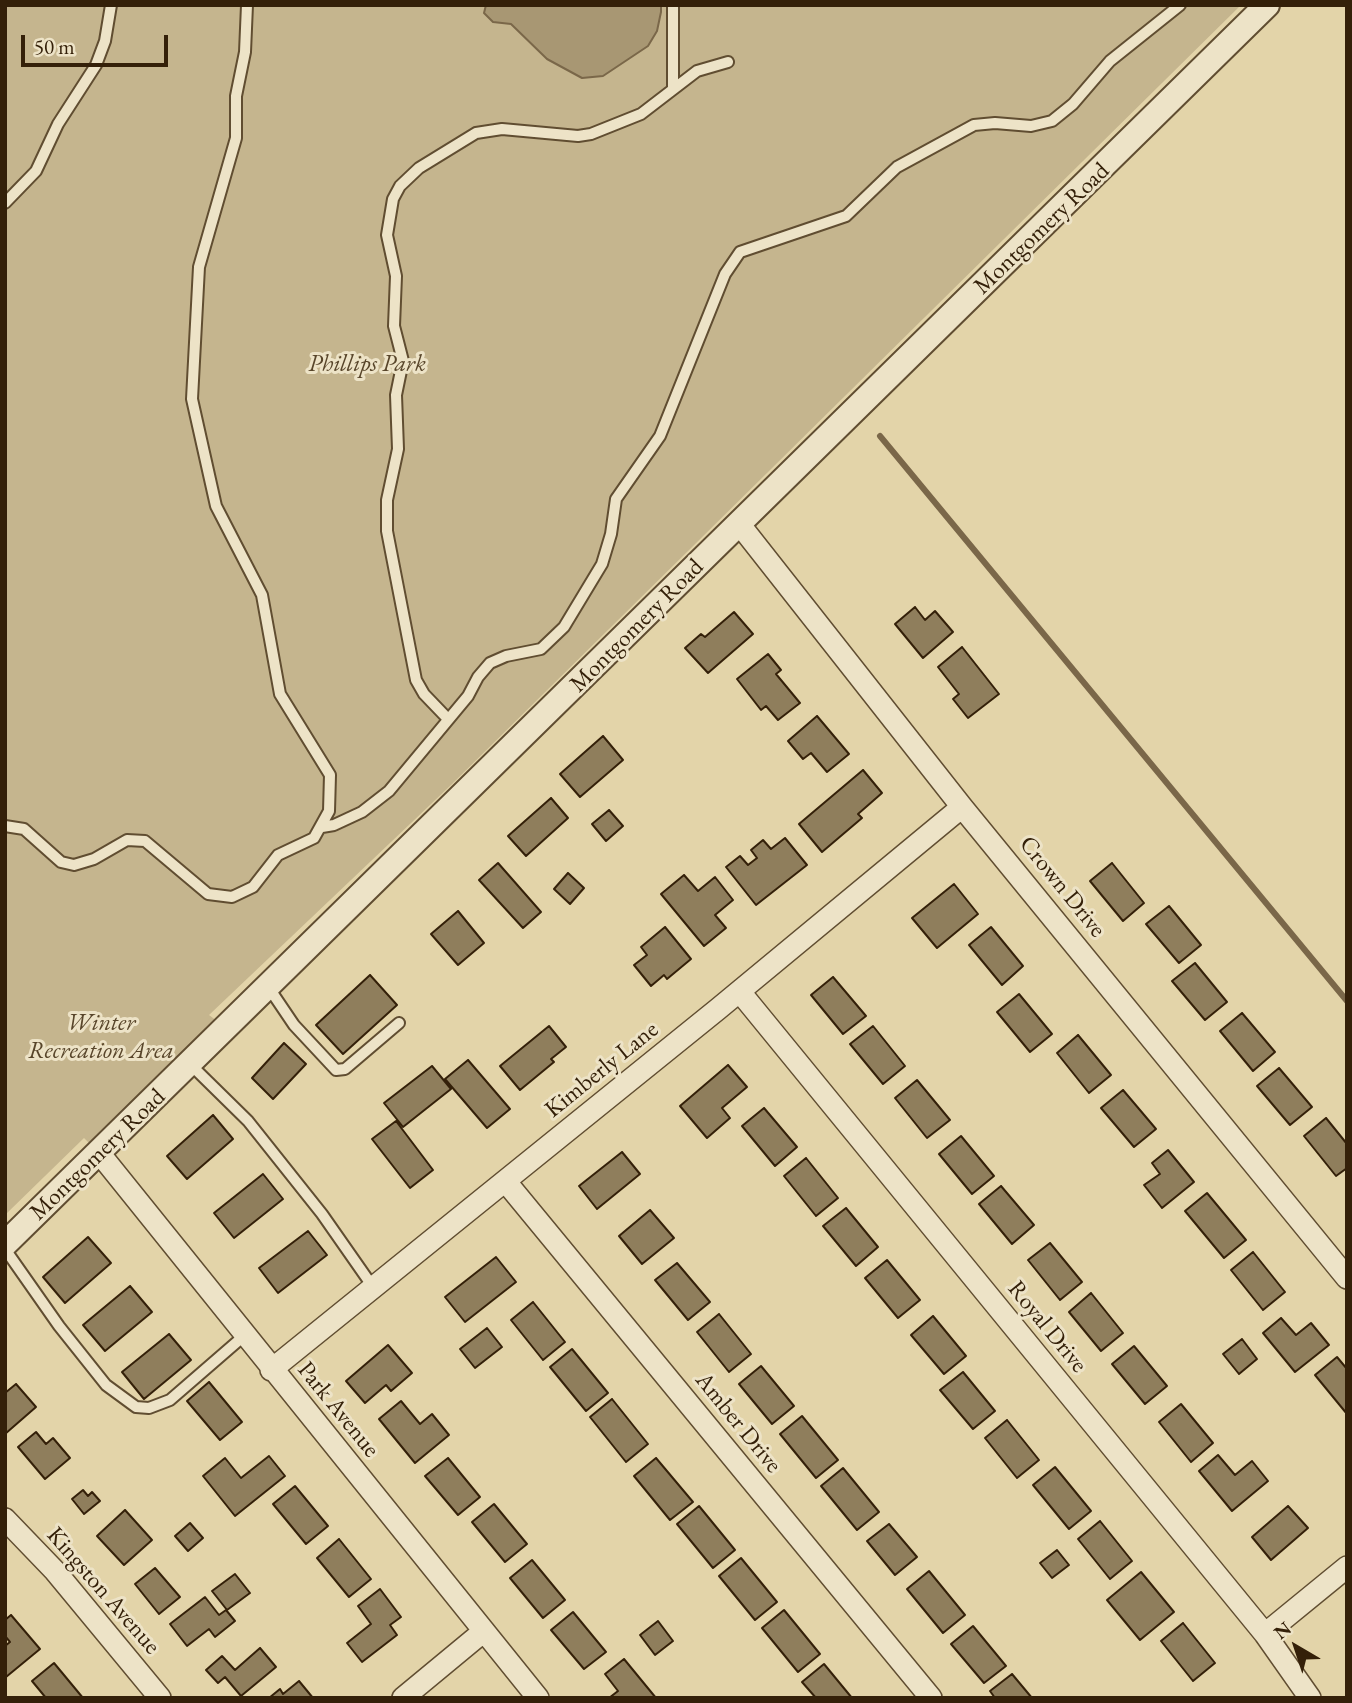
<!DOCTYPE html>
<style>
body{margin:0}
#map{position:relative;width:1352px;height:1703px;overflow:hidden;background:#e3d4a9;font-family:"EB Garamond",serif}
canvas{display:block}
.frame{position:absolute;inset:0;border:7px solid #342009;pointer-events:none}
.north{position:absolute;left:1261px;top:1612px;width:70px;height:70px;-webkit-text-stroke:5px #ede3c7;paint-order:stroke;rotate:321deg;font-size:19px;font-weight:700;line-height:28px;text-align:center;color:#342009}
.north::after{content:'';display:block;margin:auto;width:24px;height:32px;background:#342009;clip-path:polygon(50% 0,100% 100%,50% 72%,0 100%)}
.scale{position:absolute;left:21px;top:35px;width:147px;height:32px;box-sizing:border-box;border:4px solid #342009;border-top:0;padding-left:9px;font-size:21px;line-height:24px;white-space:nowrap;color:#342009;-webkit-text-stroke:5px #ede3c7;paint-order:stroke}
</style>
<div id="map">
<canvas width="1352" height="1703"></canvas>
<div class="frame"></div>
<div class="north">N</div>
<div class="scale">50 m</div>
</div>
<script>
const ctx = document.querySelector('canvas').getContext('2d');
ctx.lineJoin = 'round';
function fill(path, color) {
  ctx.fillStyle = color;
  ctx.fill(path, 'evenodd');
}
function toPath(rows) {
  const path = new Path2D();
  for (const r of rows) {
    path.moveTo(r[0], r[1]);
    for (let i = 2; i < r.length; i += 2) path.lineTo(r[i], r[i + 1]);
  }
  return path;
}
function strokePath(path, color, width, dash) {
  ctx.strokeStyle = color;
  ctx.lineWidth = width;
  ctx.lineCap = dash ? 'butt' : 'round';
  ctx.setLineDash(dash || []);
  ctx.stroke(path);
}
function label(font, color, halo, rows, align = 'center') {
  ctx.font = font + ' "EB Garamond",serif';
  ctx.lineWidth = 6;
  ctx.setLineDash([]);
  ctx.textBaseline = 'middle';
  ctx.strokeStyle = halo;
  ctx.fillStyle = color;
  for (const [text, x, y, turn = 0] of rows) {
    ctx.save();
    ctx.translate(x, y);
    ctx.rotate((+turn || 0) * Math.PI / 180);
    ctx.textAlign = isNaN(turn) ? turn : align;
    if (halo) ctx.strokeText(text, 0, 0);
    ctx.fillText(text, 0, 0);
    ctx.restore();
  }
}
fill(toPath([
 [5,5,1241,5,451,785,209,1015,221,1024,100,1154,84,1138,5,1215]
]), '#c5b58e');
const water = toPath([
 [486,5,661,5,661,12,657,31,648,46,603,76,582,78,547,59,511,24,493,22,484,13,486,5]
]);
fill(water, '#a89773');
strokePath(water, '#7a6749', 2);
strokePath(toPath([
 [880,436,1347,1001]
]), '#7a6749', 6);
const building = toPath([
 [915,607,925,620,935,611,953,632,923,658,895,624,915,607],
 [734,612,753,634,708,673,685,648,701,634,705,637,734,612],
 [962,647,999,694,968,718,953,699,959,694,938,667,962,647],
 [768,654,781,670,776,674,800,703,778,720,766,706,761,710,737,679,768,654],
 [817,716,849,754,827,772,811,753,803,759,788,741,817,716],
 [603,736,623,760,580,797,560,774,603,736],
 [863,770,882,793,858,814,862,818,822,852,799,824,863,770],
 [551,798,568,818,526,856,508,836,551,798],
 [609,810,623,826,606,841,592,824,609,810],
 [785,838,807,865,756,905,726,867,740,856,748,865,757,858,751,850,763,840,771,849,785,838],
 [498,863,541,912,523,928,479,880,498,863],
 [1112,863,1144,903,1123,921,1090,881,1112,863],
 [568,873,584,888,570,904,554,889,568,873],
 [684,875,698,891,715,877,733,900,715,915,726,928,704,946,661,894,684,875],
 [954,884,978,914,937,948,912,918,954,884],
 [1169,906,1201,945,1179,963,1146,924,1169,906],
 [458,911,484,943,458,965,431,934,458,911],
 [665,927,691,959,667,979,664,975,651,986,634,965,647,955,641,947,665,927],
 [991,927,1023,966,1002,985,969,945,991,927],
 [1195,963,1227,1002,1205,1020,1172,981,1195,963],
 [370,975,397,1005,343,1054,316,1025,370,975],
 [833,977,866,1016,843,1034,811,995,833,977],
 [1019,994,1052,1034,1030,1052,997,1012,1019,994],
 [1242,1013,1275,1052,1253,1071,1220,1031,1242,1013],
 [549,1026,566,1047,551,1059,554,1062,520,1090,500,1066,549,1026],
 [873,1026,905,1066,883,1084,850,1044,873,1026],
 [1078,1035,1111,1075,1089,1093,1057,1053,1078,1035],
 [284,1043,306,1064,273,1099,252,1078,284,1043],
 [468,1060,510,1109,487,1128,445,1079,468,1060],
 [728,1065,747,1087,722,1108,730,1118,707,1138,680,1106,728,1065],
 [432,1066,451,1089,403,1127,384,1103,432,1066],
 [1279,1068,1312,1107,1290,1125,1257,1086,1279,1068],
 [917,1080,950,1120,927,1138,895,1098,917,1080],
 [1123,1090,1156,1129,1134,1147,1101,1108,1123,1090],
 [764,1108,797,1147,775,1166,742,1126,764,1108],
 [213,1115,233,1139,187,1179,167,1156,213,1115],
 [1326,1118,1347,1144,1347,1168,1336,1176,1304,1136,1326,1118],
 [396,1121,433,1170,410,1188,372,1139,396,1121],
 [961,1136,994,1176,972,1194,939,1154,961,1136],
 [1168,1150,1194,1182,1162,1208,1144,1185,1160,1174,1152,1163,1168,1150],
 [622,1152,640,1174,597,1209,579,1186,622,1152],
 [806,1158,838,1198,816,1216,784,1176,806,1158],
 [263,1174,283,1199,234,1238,214,1213,263,1174],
 [1001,1186,1034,1225,1012,1244,979,1204,1001,1186],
 [1207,1193,1246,1240,1224,1258,1185,1211,1207,1193],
 [846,1208,878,1247,856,1266,823,1226,846,1208],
 [650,1210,674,1238,642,1264,619,1236,650,1210],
 [308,1231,327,1255,278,1293,259,1268,308,1231],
 [88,1237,111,1263,65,1303,43,1277,88,1237],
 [1050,1243,1082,1282,1060,1300,1028,1260,1050,1243],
 [1253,1252,1285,1292,1263,1310,1231,1270,1253,1252],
 [496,1257,516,1282,465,1322,445,1297,496,1257],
 [887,1260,920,1300,898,1318,865,1278,887,1260],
 [677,1263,710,1302,688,1320,655,1280,677,1263],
 [130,1286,152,1312,105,1351,83,1325,130,1286],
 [1091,1293,1123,1333,1101,1351,1069,1312,1091,1293],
 [533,1302,565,1342,543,1360,511,1320,533,1302],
 [719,1314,751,1354,729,1372,697,1332,719,1314],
 [933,1316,966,1356,944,1374,911,1335,933,1316],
 [1281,1318,1296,1335,1311,1323,1329,1345,1295,1372,1263,1333,1281,1318],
 [487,1328,502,1347,475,1368,460,1349,487,1328],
 [169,1334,191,1360,144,1399,122,1372,169,1334],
 [1242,1339,1257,1359,1239,1374,1223,1354,1242,1339],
 [388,1345,412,1373,391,1391,386,1385,365,1403,346,1381,388,1345],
 [1134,1346,1167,1386,1145,1404,1112,1364,1134,1346],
 [572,1349,608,1393,586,1411,550,1367,572,1349],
 [1337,1357,1347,1369,1347,1414,1315,1375,1337,1357],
 [761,1366,794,1406,772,1424,739,1384,761,1366],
 [963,1372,995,1411,973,1429,940,1390,963,1372],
 [209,1382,242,1422,220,1440,187,1401,209,1382],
 [16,1384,36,1407,5,1434,5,1393,16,1384],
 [612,1399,648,1444,626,1462,590,1417,612,1399],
 [401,1401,420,1424,432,1414,449,1435,415,1463,379,1419,401,1401],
 [1181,1404,1213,1443,1191,1462,1159,1422,1181,1404],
 [802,1416,838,1460,816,1478,780,1434,802,1416],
 [1007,1420,1039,1460,1017,1478,985,1438,1007,1420],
 [36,1432,46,1444,53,1438,70,1458,45,1479,18,1447,36,1432],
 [1218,1455,1235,1475,1252,1461,1268,1481,1232,1511,1199,1471,1218,1455],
 [269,1456,285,1476,235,1516,203,1476,225,1458,241,1478,269,1456],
 [448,1458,480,1497,458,1515,425,1476,448,1458],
 [656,1458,693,1502,670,1520,634,1476,656,1458],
 [1055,1467,1091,1511,1069,1529,1033,1485,1055,1467],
 [843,1468,879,1512,857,1530,821,1486,843,1468],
 [295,1486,328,1526,306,1544,273,1504,295,1486],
 [83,1490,88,1496,92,1492,100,1501,84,1514,72,1499,83,1490],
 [494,1504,527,1544,505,1562,472,1522,494,1504],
 [699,1506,735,1550,713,1568,677,1524,699,1506],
 [1288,1506,1308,1528,1271,1560,1252,1537,1288,1506],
 [125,1510,152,1540,124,1565,97,1536,125,1510],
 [1100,1521,1132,1561,1110,1579,1078,1539,1100,1521],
 [190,1523,203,1538,188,1551,175,1536,190,1523],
 [889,1524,917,1557,895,1575,867,1541,889,1524],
 [339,1539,371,1579,349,1597,317,1558,339,1539],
 [1057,1550,1069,1565,1052,1578,1040,1563,1057,1550],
 [741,1558,777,1602,755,1620,719,1576,741,1558],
 [532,1560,565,1600,543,1618,510,1578,532,1560],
 [155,1568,180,1597,159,1614,135,1584,155,1568],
 [929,1571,965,1615,943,1633,907,1589,929,1571],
 [1141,1572,1174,1612,1140,1640,1107,1600,1141,1572],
 [235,1574,250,1593,227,1610,212,1591,235,1574],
 [380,1589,401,1617,390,1625,397,1635,362,1662,347,1643,371,1624,358,1606,380,1589],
 [205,1597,219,1615,226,1610,235,1621,215,1637,209,1629,187,1646,170,1624,205,1597],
 [784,1610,820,1654,798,1672,762,1628,784,1610],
 [573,1612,606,1652,584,1669,551,1630,573,1612],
 [11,1615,40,1649,6,1677,5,1646,10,1642,5,1636,5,1620,11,1615],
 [658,1621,673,1641,655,1655,640,1635,658,1621],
 [1183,1623,1215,1663,1193,1681,1161,1641,1183,1623],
 [973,1626,1006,1666,984,1683,951,1644,973,1626],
 [260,1648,276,1667,241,1696,225,1677,218,1683,206,1670,222,1656,235,1670,260,1648],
 [624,1659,656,1698,609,1698,618,1691,605,1674,624,1659],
 [54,1663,83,1698,46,1698,32,1681,54,1663],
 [824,1664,852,1698,816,1698,802,1682,824,1664],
 [1012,1674,1032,1698,995,1698,990,1691,1012,1674],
 [299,1681,313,1698,269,1698,280,1689,283,1694,299,1681]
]);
fill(building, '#8f7e5c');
strokePath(building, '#342009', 2);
const service = toPath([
 [673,5,673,88],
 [5,203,36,171,58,124,96,65,105,41,111,5],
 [448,719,424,694,416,680,387,531,387,500,398,449,396,395,403,361,394,326,396,276,387,235,393,199,400,186,419,168,476,133,502,129,578,136,591,134,641,114,697,71,728,62],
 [5,826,24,829,61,862,74,865,94,859,127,840,145,841,208,894,232,897,253,887,278,855,314,838,329,811,330,775,280,694,262,595,216,506,192,399,199,267,236,138,236,96,245,52,247,5],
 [322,827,334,825,362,812,389,791,468,696,478,677,490,663,506,656,541,649,564,627,602,564,611,534,616,499,660,436,725,274,740,252,846,216,897,167,974,125,995,123,1031,126,1052,121,1073,104,1110,61,1180,5],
 [269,988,294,1025,336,1070,345,1069,399,1023],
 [191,1065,248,1121,322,1214,373,1287],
 [5,1249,59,1326,106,1385,136,1407,149,1408,170,1400,245,1335]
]);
const minor = toPath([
 [740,525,962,807,1347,1278],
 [740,992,1265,1634,1310,1698],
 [100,1154,538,1698],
 [506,1182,931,1698],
 [271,1370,718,1009,962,807],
 [5,1519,55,1571,160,1698],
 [1265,1634,1347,1567],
 [403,1698,484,1631]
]);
const tertiary = toPath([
 [5,1244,1267,5]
]);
strokePath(service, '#604d31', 14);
strokePath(minor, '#604d31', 24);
strokePath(tertiary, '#604d31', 28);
strokePath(service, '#ede3c7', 10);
strokePath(minor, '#ede3c7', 21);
strokePath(tertiary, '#ede3c7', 24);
label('24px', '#342009', '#ede3c7', [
 ["Montgomery Road",1042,229,-44],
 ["Montgomery Road",637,626,-45],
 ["Crown Drive",1062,887,51],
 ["Kimberly Lane",602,1070,-39],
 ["Montgomery Road",98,1155,-44],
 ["Royal Drive",1047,1327,51],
 ["Park Avenue",338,1410,51],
 ["Amber Drive",738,1423,51],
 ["Kingston Avenue",103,1591,49]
]);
label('italic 24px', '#58452a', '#ede3c7', [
 ["Phillips Park",367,364],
 ["Winter",101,1023],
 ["Recreation Area",101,1051]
]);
</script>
